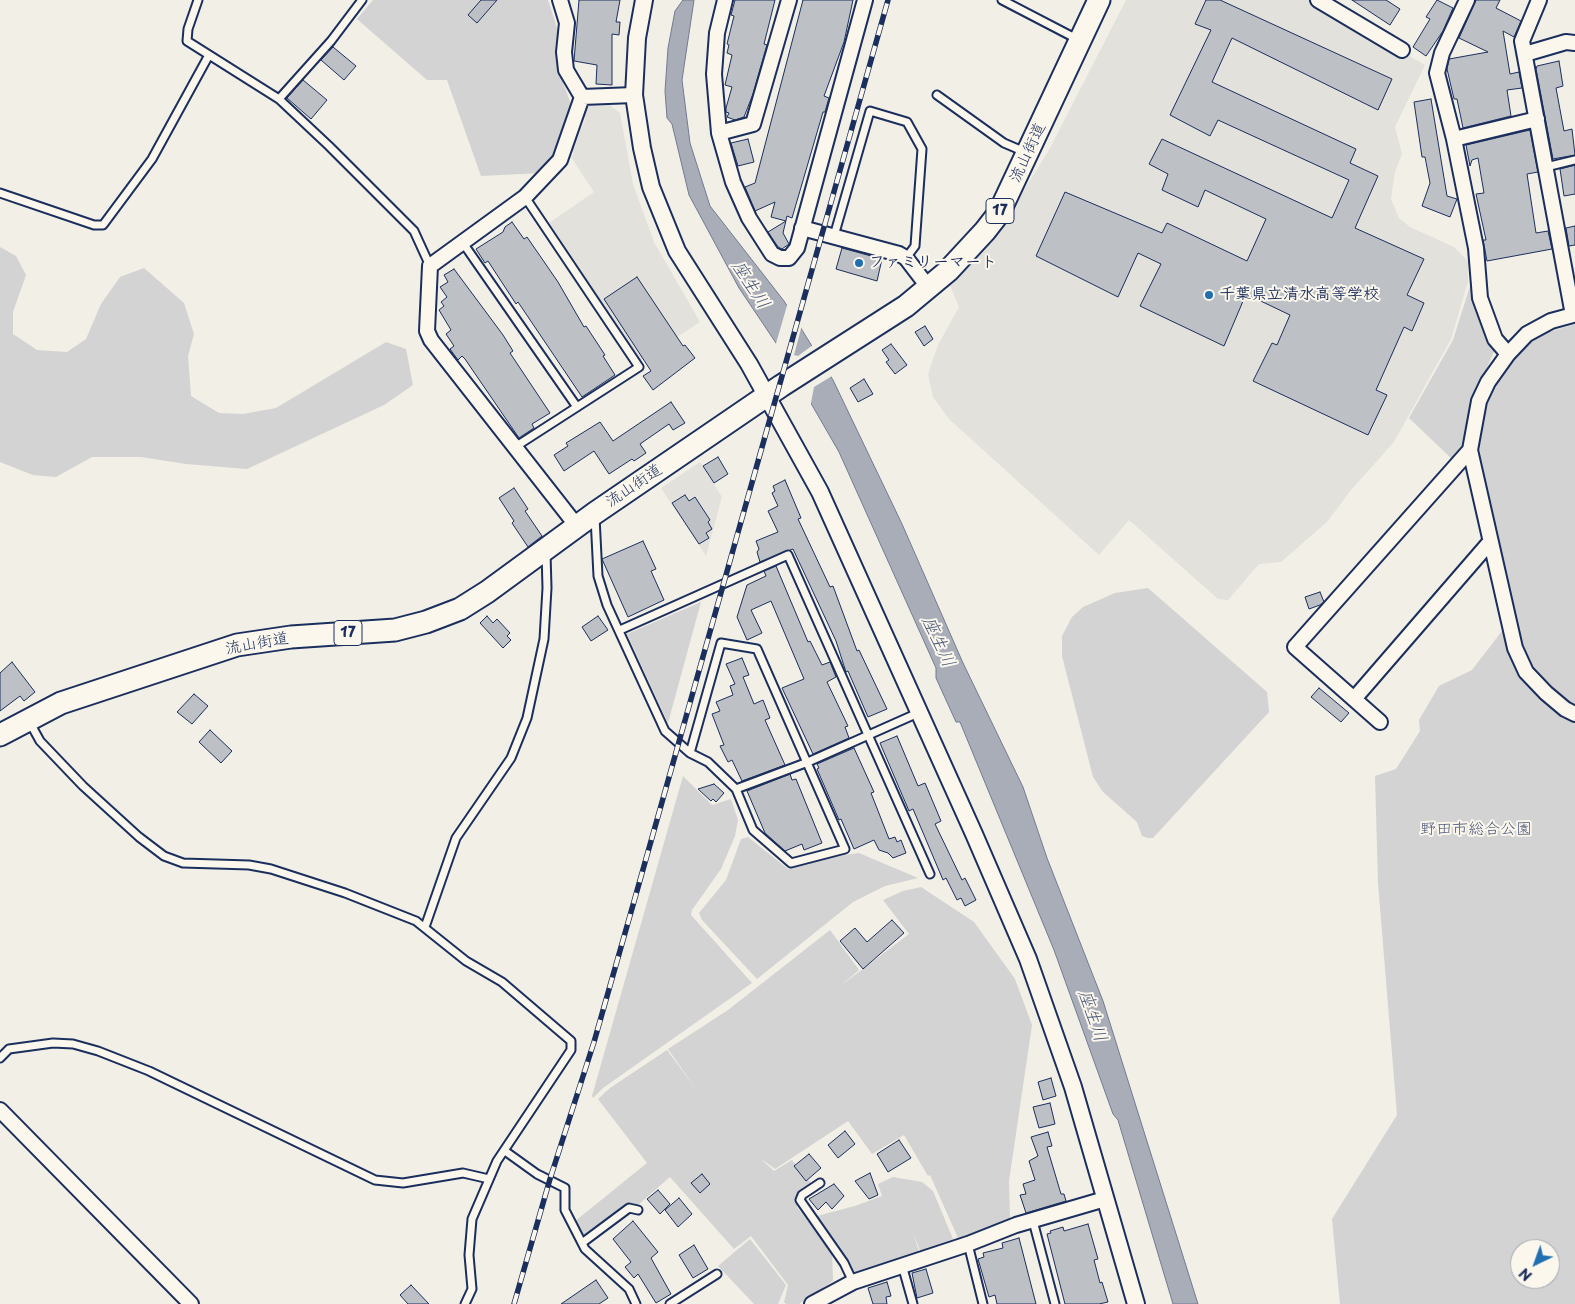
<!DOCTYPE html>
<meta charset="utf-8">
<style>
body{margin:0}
#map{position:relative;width:1575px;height:1304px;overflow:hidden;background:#f2efe6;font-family:"Playpen Sans",sans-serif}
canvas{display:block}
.north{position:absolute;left:1510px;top:1239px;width:50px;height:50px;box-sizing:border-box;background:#fbf7ec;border:1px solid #a1a7b3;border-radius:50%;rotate:222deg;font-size:14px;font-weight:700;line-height:20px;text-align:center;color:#1b2f5e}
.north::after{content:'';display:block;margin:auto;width:18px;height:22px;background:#1f6fb2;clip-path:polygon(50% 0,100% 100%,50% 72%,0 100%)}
</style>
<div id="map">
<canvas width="1575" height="1304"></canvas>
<div class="north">N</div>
</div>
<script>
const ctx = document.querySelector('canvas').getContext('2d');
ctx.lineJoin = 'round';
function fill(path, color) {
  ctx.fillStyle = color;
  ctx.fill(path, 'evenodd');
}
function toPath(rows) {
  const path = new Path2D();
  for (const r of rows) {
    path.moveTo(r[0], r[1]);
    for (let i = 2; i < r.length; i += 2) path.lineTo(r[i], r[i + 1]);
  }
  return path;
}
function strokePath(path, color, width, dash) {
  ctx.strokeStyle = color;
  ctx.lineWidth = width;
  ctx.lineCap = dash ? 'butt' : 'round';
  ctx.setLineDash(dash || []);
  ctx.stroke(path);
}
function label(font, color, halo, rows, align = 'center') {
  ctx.font = font + ' "Playpen Sans","Klee One",sans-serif';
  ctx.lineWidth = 4;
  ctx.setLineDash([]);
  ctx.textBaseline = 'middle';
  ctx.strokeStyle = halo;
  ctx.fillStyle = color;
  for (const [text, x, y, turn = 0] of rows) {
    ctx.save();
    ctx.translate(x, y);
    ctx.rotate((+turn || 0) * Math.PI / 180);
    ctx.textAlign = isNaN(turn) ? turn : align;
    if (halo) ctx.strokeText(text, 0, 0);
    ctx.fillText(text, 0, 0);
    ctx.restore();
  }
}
fill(toPath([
 [1126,0,1311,0,1425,65,1395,127,1402,154,1395,172,1391,199,1399,218,1410,227,1454,247,1468,261,1468,282,1451,339,1394,442,1351,490,1327,522,1281,562,1259,564,1228,600,1218,599,1129,520,1099,555,949,419,933,397,928,374,938,345,959,307,949,283,1004,222,1049,150],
 [607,103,620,113,633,184,654,242,700,322,640,361,549,223,594,192,571,157,574,154,572,151,585,120,585,110,590,105],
 [700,462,722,497,706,556,661,488]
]), '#e2e1dc');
fill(toPath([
 [373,0,548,0,559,34,559,72,572,107,557,151,541,173,481,176,447,80,427,80,357,19],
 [0,247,16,256,26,275,13,312,13,334,37,350,67,352,86,339,101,304,120,277,144,268,184,303,194,334,188,356,191,396,219,413,243,414,276,408,386,342,406,349,413,385,384,405,247,469,186,464,141,457,92,457,56,477,33,475,0,462],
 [1471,283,1487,338,1496,347,1471,405,1466,444,1452,459,1409,418,1453,340],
 [1575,324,1575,1304,1340,1304,1332,1219,1397,1115,1378,883,1375,776,1396,769,1420,731,1419,720,1439,686,1472,670,1515,614,1478,457,1478,429,1485,401,1492,385,1514,355,1543,334],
 [1520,1249,1550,1249,1550,1279,1520,1279],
 [1148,588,1267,692,1269,712,1153,838,1148,838,1142,836,1137,822,1103,792,1093,777,1062,656,1062,636,1072,617,1083,607,1115,593],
 [701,602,668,723,627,634],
 [683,776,712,805,731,799,738,820,735,836,721,869,692,910,691,915,752,983,603,1088,593,1098,592,1096],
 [748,837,788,869,813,860,859,853,918,878,885,886,853,902,757,979,702,920,699,913,726,880,741,839],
 [921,887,974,922,1015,979,1032,1025,1009,1181,1010,1220,958,1238,930,1175,928,1176,904,1135,872,1154,848,1121,775,1169,760,1158,774,1171,792,1160,811,1183,798,1192,797,1207,832,1252,833,1281,799,1304,786,1304,784,1302,788,1285,751,1236,734,1249,670,1177,638,1205,629,1203,589,1234,581,1234,574,1222,647,1163,598,1099,610,1088,667,1050,696,1089,668,1049,728,1010,830,930,859,970,839,987,909,934,883,900,903,891],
 [893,1177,922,1182,933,1191,953,1239,920,1251,913,1232,919,1252,855,1275,841,1250,817,1216,855,1206,882,1196,878,1184],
 [750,1239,786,1285,778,1304,754,1304,718,1266]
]), '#d2d3d2');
const water = toPath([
 [683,0,694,0,682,80,690,143,710,206,784,301,833,380,902,524,963,663,1023,787,1047,858,1103,1001,1198,1304,1173,1304,1118,1120,1113,1114,1054,950,960,722,956,722,936,678,936,668,839,452,778,346,739,288,689,195,672,124,667,118,665,91,668,48,675,11,683,0]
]);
fill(water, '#a9adb7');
strokePath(water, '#707b93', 1);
fill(toPath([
 [788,302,802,325,794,355,798,356,813,345,832,376,814,387,810,408,775,347]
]), '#f2efe6');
const building = toPath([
 [481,0,497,0,477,23,468,15,481,0],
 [579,0,620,0,616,22,620,22,619,35,612,34,612,85,596,84,597,65,574,61,579,0],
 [735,0,775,0,764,44,767,45,753,94,744,117,735,120,727,117,729,113,726,112,726,108,732,87,725,85,732,55,727,53,729,45,727,44,734,16,731,15,735,0],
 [803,0,853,0,844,42,824,96,829,98,825,112,823,112,792,218,787,216,783,233,789,244,782,249,778,247,768,232,786,221,771,217,775,202,755,211,745,187,755,183,803,0],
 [1206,0,1220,0,1392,79,1378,110,1232,38,1212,82,1356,149,1350,163,1378,176,1355,228,1424,259,1407,295,1424,303,1412,331,1404,327,1376,390,1387,395,1368,435,1253,381,1272,343,1277,345,1290,315,1246,294,1224,346,1140,306,1161,264,1138,253,1118,297,1036,256,1065,192,1162,233,1167,223,1247,261,1266,219,1205,190,1198,207,1162,190,1168,174,1149,164,1162,139,1332,218,1349,180,1218,120,1210,136,1170,115,1211,30,1195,24,1206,0],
 [1352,0,1386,0,1400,9,1390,25,1352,0],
 [1437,0,1453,8,1443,31,1426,56,1413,47,1430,19,1426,17,1437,0],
 [1476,0,1500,0,1496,8,1521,21,1514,37,1503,31,1510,74,1519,72,1522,88,1507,90,1511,116,1463,128,1457,99,1454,99,1447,69,1449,59,1488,52,1459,38,1476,0],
 [333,47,356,66,344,80,321,60,333,47],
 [1559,61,1563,86,1556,88,1564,131,1572,129,1575,155,1553,159,1536,69,1537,66,1559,61],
 [303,80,327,100,311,119,287,98,303,80],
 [1431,99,1447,196,1457,199,1450,217,1422,206,1430,183,1425,157,1422,157,1414,102,1431,99],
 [1530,130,1538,172,1527,174,1536,233,1548,231,1552,249,1487,261,1483,240,1486,240,1476,194,1484,193,1478,158,1472,160,1470,166,1466,145,1530,130],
 [748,139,754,162,738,166,731,143,748,139],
 [1575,165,1575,194,1564,196,1560,169,1575,165],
 [512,222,524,239,527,237,558,282,584,327,586,326,605,355,603,356,615,375,582,397,518,302,516,304,488,261,485,263,476,249,503,232,505,227,512,222],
 [1575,226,1575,245,1569,246,1566,228,1575,226],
 [842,248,882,259,877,281,836,269,842,248],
 [454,269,503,335,513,351,510,353,550,413,532,424,534,428,519,438,465,359,462,356,458,360,450,349,454,346,446,334,451,330,439,310,444,306,441,302,447,297,440,287,448,282,444,275,454,269],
 [637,277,683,346,685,345,695,358,653,390,643,376,651,371,604,299,637,277],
 [925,326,933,339,924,346,915,332,925,326],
 [891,344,907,365,895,374,886,362,889,360,882,350,891,344],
 [864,379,873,394,858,402,850,388,864,379],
 [671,402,685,423,673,430,669,424,640,444,646,453,634,461,632,459,609,474,594,451,564,471,554,455,568,446,566,443,600,422,613,441,671,402],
 [718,457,728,474,714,483,703,466,718,457],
 [785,480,801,518,798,519,830,587,833,586,857,651,859,650,887,709,868,717,848,671,846,672,836,641,793,549,760,562,757,552,759,549,756,541,778,532,768,511,778,506,772,493,775,491,773,486,785,480],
 [514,488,528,509,525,511,542,536,528,547,512,523,514,521,499,498,514,488],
 [685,495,689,501,695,497,710,520,708,522,712,529,706,533,709,538,699,544,672,503,685,495],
 [643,541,656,569,651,571,664,600,628,617,602,559,643,541],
 [776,566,808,642,810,641,822,665,830,662,836,677,827,682,848,726,845,727,849,738,813,754,782,688,804,679,771,601,751,610,762,633,747,640,737,617,747,585,766,576,764,571,776,566],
 [1320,592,1324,602,1320,605,1309,609,1305,597,1320,592],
 [487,616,493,623,497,619,510,633,507,636,511,640,503,648,480,623,487,616],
 [598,616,608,630,591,641,582,627,598,616],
 [742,658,749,675,743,677,754,704,763,700,770,718,765,720,785,765,742,781,732,760,728,762,720,746,724,745,712,714,720,711,716,702,733,695,730,686,735,684,726,664,742,658],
 [12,662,35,692,24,701,20,696,0,711,0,673,12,662],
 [1319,688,1349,713,1341,722,1311,697,1319,688],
 [194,694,208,706,192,724,177,712,194,694],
 [210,730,232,751,221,763,199,742,210,730],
 [897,736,918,786,925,783,941,821,935,824,962,880,965,878,976,900,965,906,961,898,957,900,946,878,943,880,913,809,909,811,880,743,897,736],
 [854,748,874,792,871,793,889,839,895,837,897,842,901,840,906,853,893,858,888,853,879,850,874,840,854,849,841,819,839,820,817,769,819,768,817,764,854,748],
 [790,774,792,780,796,779,822,843,804,850,802,844,785,851,765,833,747,791,790,774],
 [714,784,724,793,716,802,713,799,711,801,698,789,714,784],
 [892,920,904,933,863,969,840,941,855,928,867,942,892,920],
 [1051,1078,1056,1096,1043,1100,1038,1082,1051,1078],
 [1050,1103,1055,1124,1039,1128,1033,1107,1050,1103],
 [845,1131,855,1144,838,1158,828,1145,845,1131],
 [1048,1132,1052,1146,1047,1147,1061,1194,1064,1194,1066,1201,1026,1213,1020,1195,1026,1194,1023,1184,1035,1180,1029,1161,1038,1156,1031,1137,1048,1132],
 [899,1140,911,1158,888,1172,877,1154,899,1140],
 [809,1154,821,1168,806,1181,794,1166,809,1154],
 [870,1173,878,1195,869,1199,855,1181,870,1173],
 [702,1174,710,1184,700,1193,691,1183,702,1174],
 [834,1184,844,1196,832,1209,826,1202,818,1210,809,1199,834,1184],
 [658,1190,670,1204,660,1214,647,1199,658,1190],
 [679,1198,692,1214,678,1227,665,1210,679,1198],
 [633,1221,658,1252,651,1258,671,1294,656,1303,638,1274,634,1278,625,1267,631,1262,613,1239,633,1221],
 [1088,1224,1098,1259,1094,1260,1100,1283,1102,1282,1108,1302,1099,1304,1065,1304,1047,1234,1051,1233,1050,1231,1063,1227,1064,1231,1088,1224],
 [1019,1238,1036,1304,997,1304,995,1295,989,1297,978,1259,984,1257,983,1253,1003,1248,1002,1243,1019,1238],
 [694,1245,708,1269,693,1278,679,1255,694,1245],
 [926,1269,933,1293,917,1298,912,1273,926,1269],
 [596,1280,608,1298,599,1304,561,1304,596,1280],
 [887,1282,891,1296,886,1297,887,1304,873,1304,868,1288,887,1282],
 [411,1285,429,1304,408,1304,400,1295,411,1285]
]);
fill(building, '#bdc0c4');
strokePath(building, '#1b2f5e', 1);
const service = toPath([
 [198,0,188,29,187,41,279,99,329,146,414,231,430,266],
 [1002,0,1077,39],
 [937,95,1004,143,1025,152],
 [279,99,331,41,362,0],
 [1546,167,1575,160],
 [0,193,94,225,103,225,152,159,209,55],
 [834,236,870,111,907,122,922,149,915,246,906,258],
 [463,243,577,407],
 [515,447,639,367,525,197],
 [595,517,598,576,607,605,665,731,690,753,708,762,736,789,753,830,791,863,845,849,757,649,721,643,690,753],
 [620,630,788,555,930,874],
 [29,721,40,741,83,786,139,837,164,856,183,863,249,865,271,869,345,893,416,921,466,961,502,982,571,1041,571,1050,497,1161,472,1219,469,1255,472,1289,465,1304],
 [736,789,808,762,918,713],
 [425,927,456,838,511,758,527,718,544,639,547,588,546,553],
 [0,1058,9,1049,53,1043,73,1044,98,1051,149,1071,375,1180,403,1183,463,1173,489,1179],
 [505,1151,537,1174,565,1188,565,1210,585,1249,629,1289,636,1304],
 [820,1183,802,1195,800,1200,844,1263,853,1282],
 [1033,1221,1055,1304],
 [582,1243,629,1208,638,1210],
 [968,1244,983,1304],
 [902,1265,913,1304],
 [670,1304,717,1274]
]);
const minor = toPath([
 [560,0,567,23,564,52,566,70,582,97,560,160,525,197,430,266,427,331,431,340,576,525],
 [725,0,717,33,714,74,719,133,733,182,749,218,772,254,780,258,789,258,797,248,865,0],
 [1318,0,1402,50],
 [1467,0,1442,53,1437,73,1454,139,1476,248,1480,298,1495,339,1508,354],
 [1539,0,1522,41,1573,315,1551,321,1527,334,1508,354,1488,382,1479,401,1470,450,1515,648,1526,672,1546,693,1565,709,1575,714],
 [1525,54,1566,42,1575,43],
 [582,97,634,95],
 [719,133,753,124,789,0],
 [1454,139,1537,119],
 [802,228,899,254,906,258,929,288],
 [1354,699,1490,542],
 [1380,722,1295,647,1470,450],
 [0,1110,191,1304],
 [812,1304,853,1282,968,1244,1016,1225,1105,1199]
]);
const tertiary = toPath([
 [644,0,637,38,634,95,642,148,651,187,677,251,749,364,820,492,974,834,1028,959,1073,1087,1136,1304]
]);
const primary = toPath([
 [0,735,61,703,237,645,291,637,395,630,426,622,460,609,487,592,595,513,781,386,906,306,948,271,985,231,999,213,1099,0]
]);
strokePath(service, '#1b2f5e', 11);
strokePath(minor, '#1b2f5e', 18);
strokePath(tertiary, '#1b2f5e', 20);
strokePath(primary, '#1b2f5e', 25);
strokePath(service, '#fbf7ec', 7);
strokePath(minor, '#fbf7ec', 14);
strokePath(tertiary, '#fbf7ec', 16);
strokePath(primary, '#fbf7ec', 21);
const rail = toPath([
 [514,1304,550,1179,594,1042,633,905,888,0]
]);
strokePath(rail, '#1b2f5e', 5.5);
strokePath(rail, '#fbf7ec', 4, [11]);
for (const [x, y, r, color] of [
 [859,263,5,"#1f6fb2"],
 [1209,295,5,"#1f6fb2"]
]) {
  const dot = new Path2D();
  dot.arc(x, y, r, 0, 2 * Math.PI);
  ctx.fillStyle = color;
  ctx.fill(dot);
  strokePath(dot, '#fbf7ec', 2);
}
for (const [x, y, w] of [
 [1000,211,28],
 [348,633,28]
]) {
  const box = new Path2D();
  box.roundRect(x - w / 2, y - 12.5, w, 25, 4);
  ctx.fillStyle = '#fbf7ec';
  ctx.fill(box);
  strokePath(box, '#1b2f5e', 1);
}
label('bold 15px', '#1b2f5e', null, [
 ["17",1000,211],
 ["17",348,633]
]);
label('16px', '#1b2f5e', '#fbf7ec', [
 ["流山街道",1028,153,-65],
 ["流山街道",634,486,-34],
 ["流山街道",257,644,-10]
]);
label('bold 16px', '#1b2f5e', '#fbf7ec', [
 ["ファミリーマート",869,263],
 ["千葉県立清水高等学校",1219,295]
], 'left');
label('16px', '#49587b', '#fbf7ec', [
 ["野田市総合公園",1476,830]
]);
label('italic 18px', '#465579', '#fbf7ec', [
 ["座生川",750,285,57],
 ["座生川",938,642,65],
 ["座生川",1092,1016,71]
]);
</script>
